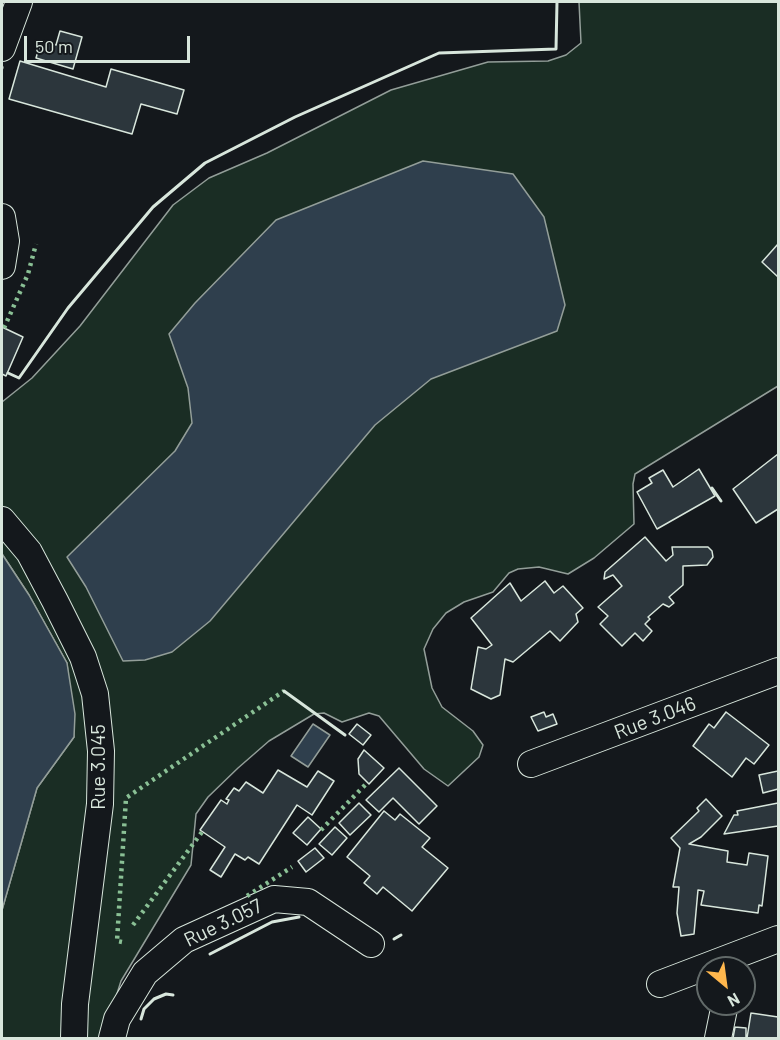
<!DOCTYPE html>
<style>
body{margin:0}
#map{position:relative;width:780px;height:1040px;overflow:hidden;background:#14181c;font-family:Barlow,sans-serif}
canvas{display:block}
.frame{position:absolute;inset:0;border:3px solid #d8e6dc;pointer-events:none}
.north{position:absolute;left:696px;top:956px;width:60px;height:60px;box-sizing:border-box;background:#14181c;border:2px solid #626a69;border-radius:50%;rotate:151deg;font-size:16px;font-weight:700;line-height:24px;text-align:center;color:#d8e6dc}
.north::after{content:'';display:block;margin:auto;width:21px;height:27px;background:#ffb74d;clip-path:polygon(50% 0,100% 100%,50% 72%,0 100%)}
.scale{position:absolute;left:24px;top:36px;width:166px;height:27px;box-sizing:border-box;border:3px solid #d8e6dc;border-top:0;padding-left:8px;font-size:18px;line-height:21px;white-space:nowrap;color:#d8e6dc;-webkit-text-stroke:4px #14181c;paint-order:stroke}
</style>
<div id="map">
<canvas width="780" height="1040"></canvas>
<div class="frame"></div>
<div class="north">N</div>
<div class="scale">50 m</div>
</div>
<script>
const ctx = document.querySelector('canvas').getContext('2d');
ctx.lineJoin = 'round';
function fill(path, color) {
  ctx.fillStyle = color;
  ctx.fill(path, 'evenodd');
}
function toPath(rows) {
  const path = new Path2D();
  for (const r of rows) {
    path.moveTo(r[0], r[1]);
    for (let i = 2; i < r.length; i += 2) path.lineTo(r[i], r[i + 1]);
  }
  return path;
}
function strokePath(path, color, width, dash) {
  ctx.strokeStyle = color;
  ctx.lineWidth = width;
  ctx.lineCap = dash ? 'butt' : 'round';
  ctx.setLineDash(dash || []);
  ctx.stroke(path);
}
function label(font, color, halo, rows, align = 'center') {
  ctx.font = font + ' Barlow,sans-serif';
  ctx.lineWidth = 4.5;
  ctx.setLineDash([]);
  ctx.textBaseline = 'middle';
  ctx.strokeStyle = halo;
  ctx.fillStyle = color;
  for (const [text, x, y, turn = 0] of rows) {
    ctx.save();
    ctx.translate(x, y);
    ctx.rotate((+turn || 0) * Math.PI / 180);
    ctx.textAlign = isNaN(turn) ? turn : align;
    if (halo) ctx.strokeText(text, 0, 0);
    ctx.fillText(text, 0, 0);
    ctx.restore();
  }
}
const green = toPath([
 [579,2,778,2,778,386,635,474,633,484,634,524,594,558,568,574,539,567,518,569,509,573,493,592,464,602,446,613,433,629,424,649,432,688,442,707,473,731,483,745,479,757,448,786,424,769,379,716,369,713,342,722,324,713,314,714,269,741,238,768,208,797,196,814,191,865,121,981,103,1038,2,1038,2,910,37,788,74,737,67,663,29,595,2,554,2,402,32,378,80,326,173,205,209,178,267,153,391,90,488,62,548,61,566,55,581,43,579,2]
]);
fill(green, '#1a2d24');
strokePath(green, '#939e99', 1.5);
const water = toPath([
 [423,161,513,174,544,217,565,305,557,331,431,379,375,425,210,621,172,652,145,660,123,661,86,587,67,557,175,451,192,423,188,388,169,334,195,303,276,220,423,161],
 [2,554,29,595,67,663,75,714,74,737,37,788,2,910,2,554],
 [313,724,330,735,308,767,291,756,313,724]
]);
fill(water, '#2f3f4d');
strokePath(water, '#939e99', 1.5);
const building = toPath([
 [60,31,82,37,73,69,36,58,41,41,56,45,60,31],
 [20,61,106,87,111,69,184,90,177,114,141,104,132,134,9,99,20,61],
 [778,244,778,277,762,262,778,244],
 [2,327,23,337,6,376,2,374,2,327],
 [778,454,778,509,756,523,733,489,778,454],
 [699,469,715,496,657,529,637,492,652,483,649,478,663,470,673,487,699,469],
 [645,537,666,561,673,555,672,547,708,547,712,551,713,557,707,565,683,566,683,585,669,597,674,603,669,607,663,604,648,617,650,619,645,624,652,631,643,641,635,633,622,646,600,624,608,616,598,607,622,586,613,575,604,579,605,572,645,537],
 [545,581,554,593,563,586,583,608,576,614,578,622,560,641,550,631,513,662,505,659,500,695,491,699,471,689,478,647,486,649,492,645,471,618,510,583,521,601,545,581],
 [544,712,546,717,553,714,557,724,538,731,531,717,544,712],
 [726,712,769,745,754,764,746,758,732,777,693,746,709,724,714,728,726,712],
 [357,724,371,735,363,745,349,734,357,724],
 [364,750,384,768,369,784,359,774,358,759,364,750],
 [399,768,437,806,419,824,393,798,379,812,366,800,399,768],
 [278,770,307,787,318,771,334,781,312,815,297,805,259,864,248,857,245,860,235,854,221,877,210,870,225,847,200,830,221,800,227,804,229,800,226,799,234,788,239,791,246,782,263,793,278,770],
 [778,771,778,789,763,793,759,775,778,771],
 [706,799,722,816,701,837,689,844,728,851,727,862,747,865,749,853,768,856,762,906,759,905,758,913,701,905,704,891,698,890,694,934,681,936,677,913,679,887,673,887,680,848,671,838,699,811,697,808,706,799],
 [359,803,371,815,350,835,339,823,359,803],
 [778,803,778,826,724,834,734,815,738,815,737,811,778,803],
 [384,811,395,820,400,814,430,838,422,847,448,868,412,911,383,887,377,894,364,883,370,876,347,857,384,811],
 [308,817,321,829,307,845,293,833,308,817],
 [335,827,347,838,332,855,319,844,335,827],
 [315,848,324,858,306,872,298,861,315,848],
 [751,1013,778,1017,778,1038,747,1038,751,1013],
 [735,1027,746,1028,746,1038,733,1038,735,1027]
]);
fill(building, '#2c363c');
strokePath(building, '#d8e6dc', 1.5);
const minor = toPath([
 [2,48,19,2],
 [2,217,6,241,2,266],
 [2,520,29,552,55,601,83,657,95,694,101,751,100,804,75,1004,74,1038],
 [531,764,778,671],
 [660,984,778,939],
 [112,1038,117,1019,145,973,184,940,274,899,308,902,371,944],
 [718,1038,725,1004]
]);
strokePath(minor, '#d8e6dc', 28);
strokePath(minor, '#14181c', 26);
strokePath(toPath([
 [4,328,28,274,36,244],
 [321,830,367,783],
 [247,896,292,867],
 [133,925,202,832],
 [122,942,117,941,126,798,284,691]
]), '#8ac095', 4.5, [3, 4.5]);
strokePath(toPath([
 [2,68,2,67],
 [8,373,19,378,68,308,153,207,205,163,295,117,439,53,556,49,557,2],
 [712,488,721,501],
 [284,691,345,735],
 [394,939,401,935],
 [210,954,272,922,299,917],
 [141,1019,144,1009,154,999,166,994,173,995]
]), '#d8e6dc', 3);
label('20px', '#d8e6dc', '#14181c', [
 ["Rue 3.046",655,718,-21],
 ["Rue 3.045",98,767,-90],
 ["Rue 3.057",223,923,-26]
]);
</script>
